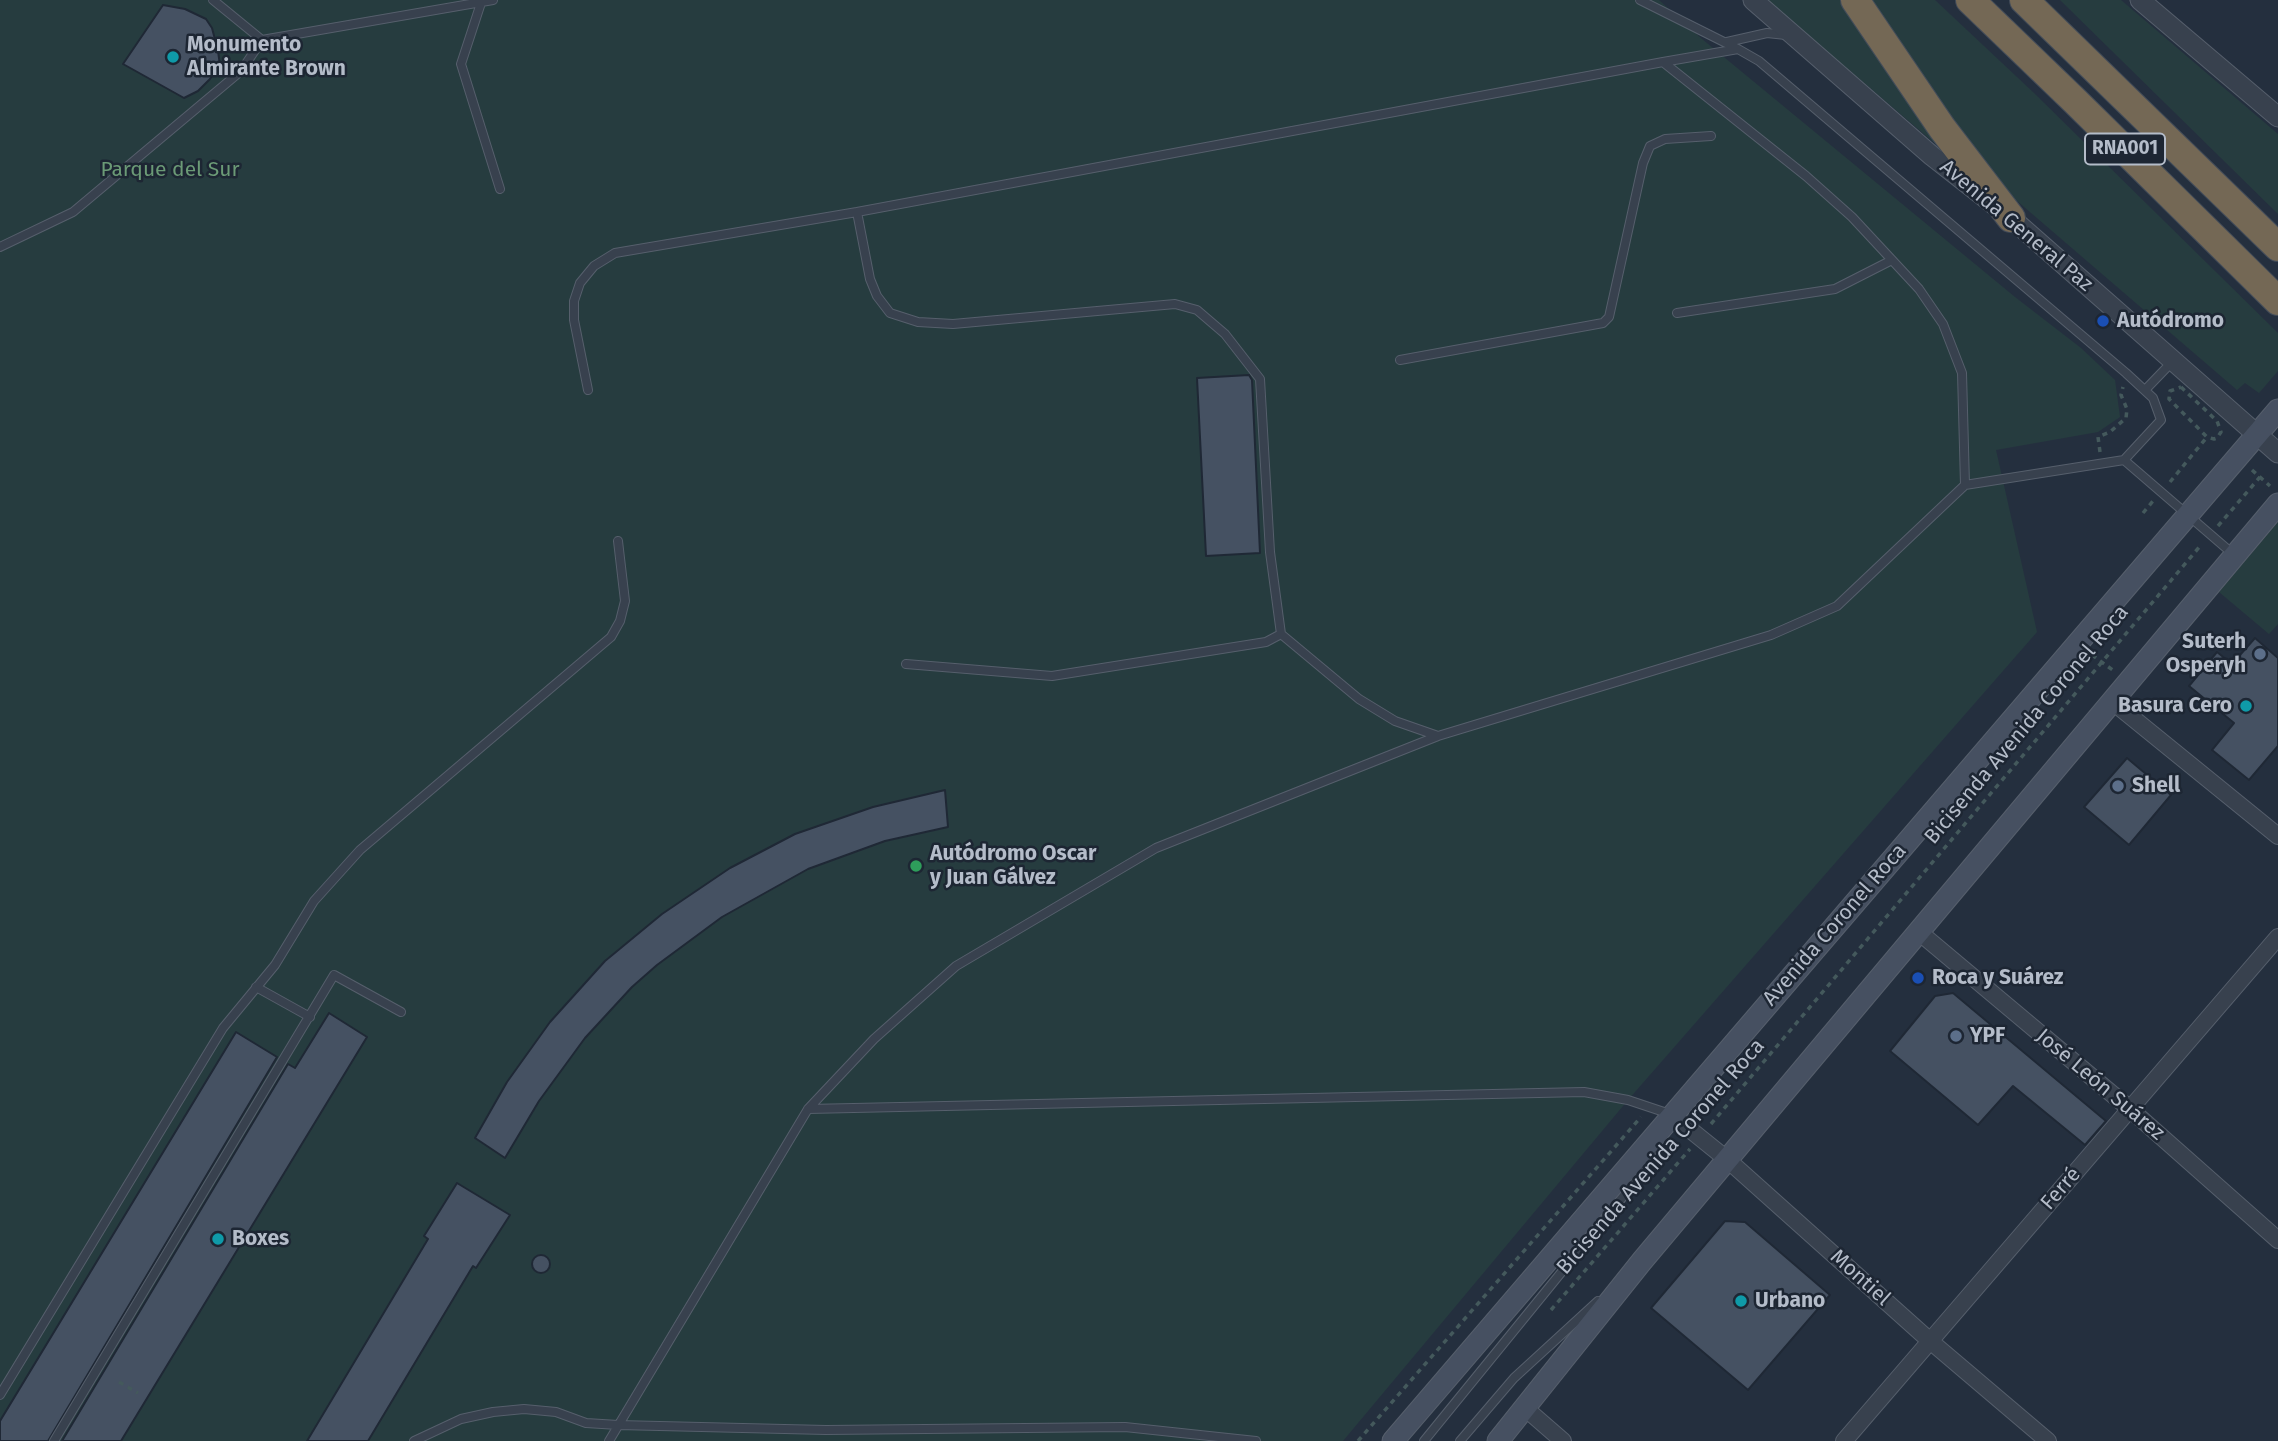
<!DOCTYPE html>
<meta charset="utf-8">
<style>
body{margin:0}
canvas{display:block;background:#242f3e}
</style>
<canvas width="2278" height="1441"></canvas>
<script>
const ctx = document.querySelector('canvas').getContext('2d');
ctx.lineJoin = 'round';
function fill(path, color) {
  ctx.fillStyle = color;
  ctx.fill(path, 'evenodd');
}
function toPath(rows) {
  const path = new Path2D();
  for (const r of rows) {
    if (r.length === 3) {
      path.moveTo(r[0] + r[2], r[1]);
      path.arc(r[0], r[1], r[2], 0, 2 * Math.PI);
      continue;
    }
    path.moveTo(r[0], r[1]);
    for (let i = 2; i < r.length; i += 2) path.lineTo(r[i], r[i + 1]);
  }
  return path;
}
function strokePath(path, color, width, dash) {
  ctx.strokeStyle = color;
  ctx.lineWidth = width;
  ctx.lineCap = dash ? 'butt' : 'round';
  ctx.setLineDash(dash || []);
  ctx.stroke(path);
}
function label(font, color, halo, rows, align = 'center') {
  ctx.font = font + ' "Fira Sans",sans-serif';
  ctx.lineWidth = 5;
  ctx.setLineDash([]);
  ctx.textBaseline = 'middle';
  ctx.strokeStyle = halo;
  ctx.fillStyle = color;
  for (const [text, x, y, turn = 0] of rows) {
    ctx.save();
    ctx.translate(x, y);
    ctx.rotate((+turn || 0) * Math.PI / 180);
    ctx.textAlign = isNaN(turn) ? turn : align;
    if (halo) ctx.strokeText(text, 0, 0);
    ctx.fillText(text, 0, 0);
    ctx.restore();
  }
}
fill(toPath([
 [0,0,1659,0,1702,39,2015,297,2081,348,2115,380,2120,417,2098,432,1996,450,2037,632,1628,1100,1343,1441,0,1441],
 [1767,0,1840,0,1946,153],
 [1862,0,1935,0,2034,93,2278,333,2278,371,2259,393,2245,383,2237,390,2002,188],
 [2060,0,2121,0,2278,134,2278,214],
 [2278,522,2278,624,2269,634,2219,592]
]), '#263c3f');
const building = toPath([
 [163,5,185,9,206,19,212,28,218,51,220,65,210,79,198,91,184,98,123,64,163,5],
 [1249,375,1252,380,1260,553,1206,556,1197,378,1249,375],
 [2255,638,2278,658,2278,746,2249,780,2212,750,2234,723,2189,686,2217,652,2232,664,2255,638],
 [2127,758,2171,795,2129,845,2084,807,2127,758],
 [945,790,948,827,885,841,808,869,722,917,657,965,632,987,585,1038,539,1101,505,1158,475,1138,507,1082,550,1022,605,961,662,914,730,868,795,834,873,807,945,790],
 [1953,993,2106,1121,2085,1145,2013,1086,1978,1125,1890,1051,1935,996,1953,993],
 [329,1013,367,1037,121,1441,62,1441,288,1064,295,1068,329,1013],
 [236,1032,277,1057,48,1441,0,1441,0,1421,236,1032],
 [457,1183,510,1215,476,1268,473,1266,368,1441,307,1441,428,1239,424,1236,457,1183],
 [1725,1221,1745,1222,1830,1295,1748,1390,1651,1308,1725,1221],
 [541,1264,9]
]);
fill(building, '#455162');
strokePath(building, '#1f2835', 2);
const service = toPath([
 [213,0,262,40],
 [1640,0,1738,49],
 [481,3,461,64,500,189],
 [1727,42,1767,33,1786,35],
 [857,212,870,279,877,296,890,313,918,322,953,324,1175,304,1197,310,1225,334,1260,379,1270,552,1281,634,1359,699,1395,721,1438,736],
 [0,247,73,212,241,71,262,40,493,0],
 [1677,313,1835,289,1892,260],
 [1400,360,1603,323,1609,317,1643,163,1650,146,1665,139,1711,136],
 [588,390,574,320,574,301,580,283,594,266,615,253,857,212,1663,62,1806,176,1852,217,1919,289,1943,324,1962,373,1965,485],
 [2145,390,2172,362],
 [2124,460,2233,554],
 [906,664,1052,676,1266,642,1281,634],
 [256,987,310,1017],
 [808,1109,1584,1092,1628,1100,1670,1114],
 [0,1395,223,1028,275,965,314,901,360,850,611,637,620,621,625,601,618,541],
 [54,1441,334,975,401,1012],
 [414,1441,461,1419,493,1412,524,1409,556,1412,586,1423,618,1425,826,1430,1125,1427,1256,1441],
 [609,1441,808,1109,874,1039,956,966,1156,848,1438,736,1771,635,1837,606,1965,485,2124,460,2161,420,2153,398,2126,373,1759,61,1738,49,1663,62],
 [1424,1441,1639,1177,1652,1151],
 [1460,1441,1514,1378,1598,1301]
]);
const minor = toPath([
 [2113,702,2278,836],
 [1919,932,2130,1109,2278,1240],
 [1672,1115,1729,1161,1929,1340,2048,1441],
 [1525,1408,1563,1441],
 [1844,1441,2278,937]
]);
const tertiary = toPath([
 [1753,0,1932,156,2011,218,2278,453],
 [2140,0,2278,117]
]);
const secondary = toPath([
 [1393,1441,2278,410],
 [1498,1441,1642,1261,2278,504]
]);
const motorway = toPath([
 [1855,0,1942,128,2011,218],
 [1970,0,2075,101,2278,301],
 [2024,0,2278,247]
]);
strokePath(service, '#565f6c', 10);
strokePath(minor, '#565f6c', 18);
strokePath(tertiary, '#565f6c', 21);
strokePath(secondary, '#565f6c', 23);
strokePath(motorway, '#434c59', 30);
strokePath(toPath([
 [2181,387,2217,421,2221,432,2217,438,2214,439,2207,437,2169,399,2170,391,2181,387],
 [2100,452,2098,437,2110,432,2126,418,2127,409,2121,395,2123,387],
 [2252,470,2270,486],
 [2170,482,2207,437],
 [2143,513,2153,501],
 [2218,526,2260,477],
 [2092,655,2114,671],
 [1711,1124,2201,545],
 [1551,1310,1690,1149],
 [119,1382,138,1393],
 [1358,1441,1641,1117]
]), '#44595c', 3.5, [5, 5]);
strokePath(service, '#38414e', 8);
strokePath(minor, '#38414e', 16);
strokePath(tertiary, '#38414e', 19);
strokePath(secondary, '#465061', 21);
strokePath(motorway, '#746855', 28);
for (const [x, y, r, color] of [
 [173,57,7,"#0f9aa8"],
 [2103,321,7,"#1a4fb4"],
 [2260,654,7,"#5c6f8a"],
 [2246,706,7,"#0f9aa8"],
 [2118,786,7,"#5c6f8a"],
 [916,866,7,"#2e9e5b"],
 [1918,978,7,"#1a4fb4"],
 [1956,1036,7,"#5c6f8a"],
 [218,1239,7,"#0f9aa8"],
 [1741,1301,7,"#0f9aa8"]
]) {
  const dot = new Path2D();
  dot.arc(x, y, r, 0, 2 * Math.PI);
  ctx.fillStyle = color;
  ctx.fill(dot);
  strokePath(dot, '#1d2633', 2.5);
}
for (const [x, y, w] of [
 [2125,149,80]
]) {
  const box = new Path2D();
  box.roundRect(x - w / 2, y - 15.5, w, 31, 5);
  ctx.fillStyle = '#1d2633';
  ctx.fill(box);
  strokePath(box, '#b4bcc9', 2);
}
label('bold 19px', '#b4bcc9', null, [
 ["RNA001",2125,149]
]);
label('bold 21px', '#b4bcc9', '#1d2633', [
 ["Monumento",187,45],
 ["Almirante Brown",187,69],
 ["Autódromo",2117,321],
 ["Suterh",2246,642,"right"],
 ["Osperyh",2246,666,"right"],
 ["Basura Cero",2232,706,"right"],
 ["Shell",2132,786],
 ["Autódromo Oscar",930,854],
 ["y Juan Gálvez",930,878],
 ["Roca y Suárez",1932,978],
 ["YPF",1970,1036],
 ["Boxes",232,1239],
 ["Urbano",1755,1301]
], 'left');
label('21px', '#6b9a76', '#1d2633', [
 ["Parque del Sur",170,170]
]);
label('21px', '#b4bcc9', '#1d2633', [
 ["Avenida General Paz",2016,226,40],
 ["Bicisenda Avenida Coronel Roca",2027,725,-50],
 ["Avenida Coronel Roca",1835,925,-49],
 ["José León Suárez",2100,1085,40],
 ["Bicisenda Avenida Coronel Roca",1661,1157,-49],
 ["Ferré",2061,1189,-49],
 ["Montiel",1860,1278,42]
]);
</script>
